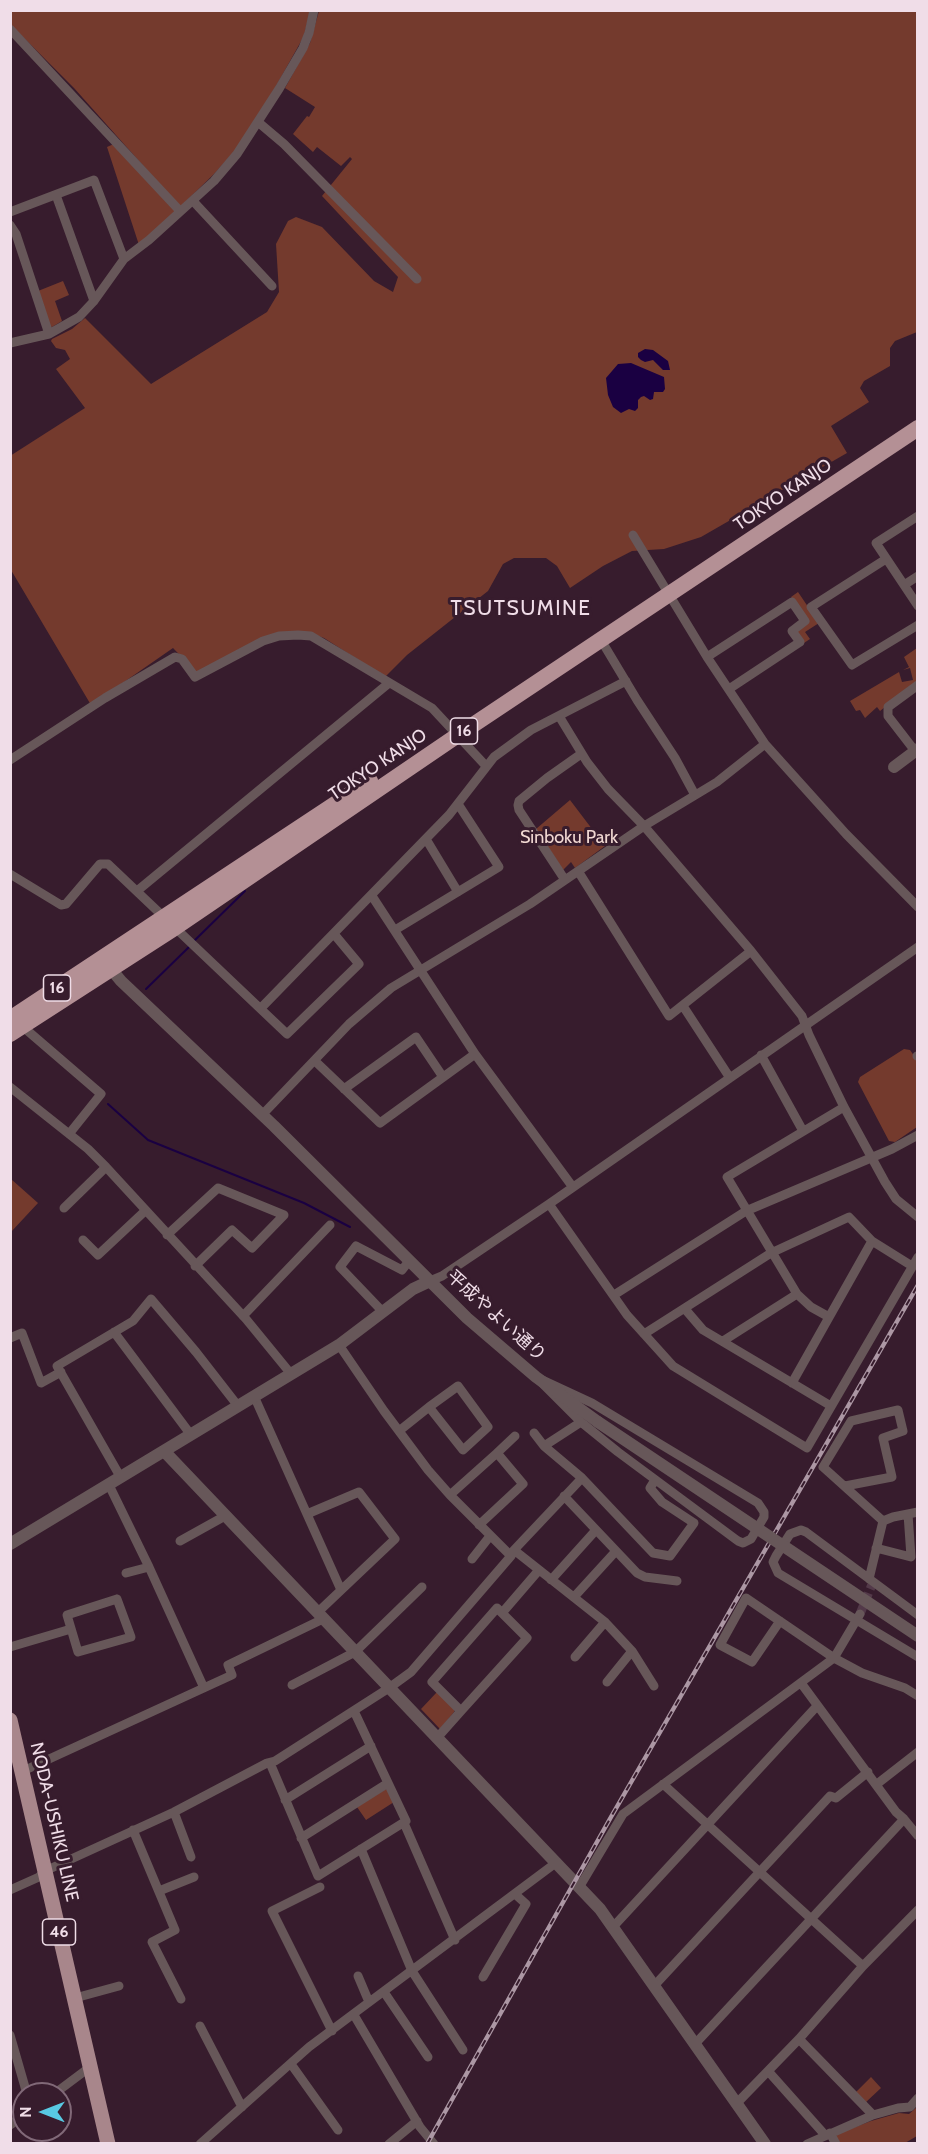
<!DOCTYPE html>
<meta charset="utf-8">
<style>
body{margin:0}
#map{position:relative;width:928px;height:2154px;overflow:hidden;background:#371c2d;font-family:Cabin,sans-serif}
canvas{display:block}
.frame{position:absolute;inset:0;border:12px solid #f0dde8;pointer-events:none}
.north{position:absolute;left:12px;top:2082px;width:60px;height:60px;box-sizing:border-box;background:#371c2d;border:2px solid #816978;border-radius:50%;rotate:270deg;font-size:16px;font-weight:700;line-height:24px;text-align:center;color:#f0dde8}
.north::after{content:'';display:block;margin:auto;width:21px;height:27px;background:#58c9e3;clip-path:polygon(50% 0,100% 100%,50% 72%,0 100%)}
</style>
<div id="map">
<canvas width="928" height="2154"></canvas>
<div class="frame"></div>
<div class="north">N</div>
</div>
<script>
const ctx = document.querySelector('canvas').getContext('2d');
ctx.lineJoin = 'round';
function fill(path, color) {
  ctx.fillStyle = color;
  ctx.fill(path, 'evenodd');
}
function toPath(rows) {
  const path = new Path2D();
  for (const r of rows) {
    path.moveTo(r[0], r[1]);
    for (let i = 2; i < r.length; i += 2) path.lineTo(r[i], r[i + 1]);
  }
  return path;
}
function strokePath(path, color, width, dash) {
  ctx.strokeStyle = color;
  ctx.lineWidth = width;
  ctx.lineCap = dash ? 'butt' : 'round';
  ctx.setLineDash(dash || []);
  ctx.stroke(path);
}
function label(font, color, halo, rows, align = 'center') {
  ctx.font = font + ' Cabin,"Noto Sans JP",sans-serif';
  ctx.lineWidth = 6;
  ctx.setLineDash([]);
  ctx.textBaseline = 'middle';
  ctx.strokeStyle = halo;
  ctx.fillStyle = color;
  for (const [text, x, y, turn = 0] of rows) {
    ctx.save();
    ctx.translate(x, y);
    ctx.rotate((+turn || 0) * Math.PI / 180);
    ctx.textAlign = isNaN(turn) ? turn : align;
    if (halo) ctx.strokeText(text, 0, 0);
    ctx.fillText(text, 0, 0);
    ctx.restore();
  }
}
fill(toPath([
 [11,11,310,11,304,36,266,104,240,145,214,174,180,207,74,88,11,25],
 [319,11,917,11,917,332,895,341,890,348,890,366,864,381,860,388,869,402,831,426,847,453,701,537,664,549,632,551,603,566,570,588,557,566,546,558,514,558,503,564,488,591,407,655,385,677,324,638,310,633,292,632,197,673,173,648,91,705,11,570,10,456,85,408,56,369,70,359,65,350,56,348,51,341,52,339,72,329,85,318,151,384,267,312,279,292,276,244,288,221,296,217,322,227,374,281,393,292,398,277,322,196,352,159,350,157,341,166,317,147,313,152,293,134,307,116,309,117,315,107,285,88,310,43],
 [116,143,177,210,139,245,107,147],
 [63,281,69,295,55,301,62,321,52,327,49,326,38,291],
 [798,592,819,623,805,632,810,639,804,643,797,633,798,629,809,622,791,597],
 [917,648,917,681,880,711,877,707,865,718,860,710,856,711,850,701,899,672,902,682,913,680,910,668,903,670,909,667,904,657],
 [570,800,605,846,575,868,571,862,563,870,536,829],
 [904,1049,910,1050,917,1060,917,1127,895,1142,889,1141,858,1082,860,1077],
 [11,1179,38,1203,11,1232],
 [437,1692,455,1708,454,1712,440,1729,421,1709],
 [385,1789,388,1790,394,1802,366,1820,357,1807],
 [871,2077,881,2088,865,2103,856,2092],
 [917,2107,917,2136,905,2143,840,2143,836,2136,837,2134,871,2121,899,2113,909,2114]
]), '#743a2d');
fill(toPath([
 [645,349,653,350,668,361,670,370,663,370,653,360,645,362,641,360,638,357,638,353],
 [631,363,664,377,665,389,663,392,654,392,653,399,650,400,644,396,641,397,638,400,638,408,635,411,629,409,621,413,613,407,608,395,606,378,618,364]
]), '#1a0042');
strokePath(toPath([
 [195,940,245,891],
 [146,989,189,947],
 [108,1104,148,1140,304,1203,350,1227]
]), '#1a0042', 2);
strokePath(toPath([
 [860,1614,873,1582]
]), '#533949', 9, [9, 4.5]);
strokePath(toPath([
 [10,29,180,211],
 [258,122,284,144,417,279],
 [56,195,94,301],
 [193,201,272,286],
 [10,212,94,180,124,259],
 [10,225,16,234,49,334],
 [10,343,49,334,79,317,94,301,124,259,149,240,214,181,237,154,279,89,303,48,309,33,314,10],
 [918,516,876,543,918,606],
 [633,535,707,657,765,744,846,834,918,907],
 [886,559,811,607,852,665,918,625],
 [904,585,918,576],
 [601,640,637,700,675,758,695,795],
 [707,657,792,602,805,621,792,631,800,642,729,689],
 [559,716,587,762,608,789,644,826,751,951,802,1016,809,1035,844,1107,885,1182,896,1199,918,1217],
 [915,751,888,716,888,707,918,685],
 [10,760,105,698,175,657,182,659,195,677,263,641,279,636,298,635,311,636,432,708,486,766],
 [426,839,458,892],
 [578,871,669,1016,751,951],
 [10,874,61,905,66,904,100,864,108,864,287,1034,359,964,334,934],
 [565,880,519,810,518,805,519,801,547,778,581,754],
 [137,891,389,683],
 [372,896,475,1054,572,1186],
 [395,930,499,867,458,804],
 [683,1006,730,1078],
 [261,1008,449,815,494,757,531,730,626,681],
 [22,1026,101,1094,69,1134],
 [761,1055,803,1131],
 [917,1056,918,1056],
 [315,1061,380,1123,475,1054],
 [10,1087,88,1149,106,1167,246,1319,291,1374],
 [344,1089,416,1037,443,1077],
 [262,1115,349,1024,391,988,530,904,644,826,717,782,765,744],
 [549,1204,627,1315,673,1366,807,1448,918,1257],
 [64,1208,106,1167],
 [167,1235,218,1188,284,1215,252,1248,232,1230,195,1266],
 [83,1240,98,1255,145,1211],
 [430,1281,442,1276,549,1204,918,947],
 [614,1295,746,1211,892,1149,918,1135],
 [685,1309,703,1330,831,1406],
 [383,1312,340,1267,356,1246,402,1270,409,1261],
 [243,1316,330,1225],
 [829,1317,811,1307,797,1294,727,1177,844,1107],
 [114,1332,191,1435],
 [644,1334,771,1253,849,1217,872,1241,912,1266],
 [10,1338,22,1333,41,1383,61,1372],
 [723,1341,797,1294],
 [339,1345,384,1411,428,1470,450,1495,511,1556],
 [536,1377,592,1403,758,1503,764,1512,764,1517,751,1539,743,1543,738,1541,618,1452,581,1422,536,1377],
 [792,1383,872,1241],
 [254,1396,341,1590],
 [399,1431,429,1407,458,1386,488,1427,463,1450,429,1407],
 [534,1433,544,1446,582,1478,653,1553,670,1556,694,1523,662,1502,650,1488,655,1480],
 [544,1446,581,1422],
 [497,1453,515,1436],
 [121,1478,57,1366,133,1321,151,1299,196,1352,238,1406],
 [109,1485,149,1567,204,1688],
 [845,1486,892,1477,883,1438,903,1431,898,1410,851,1421,823,1467,883,1521],
 [450,1495,497,1453,523,1484,479,1525],
 [564,1496,637,1573,645,1577,677,1581],
 [307,1514,359,1492,395,1539,317,1613],
 [180,1541,225,1516],
 [876,1548,911,1557,908,1514],
 [514,1550,605,1622,632,1651,654,1686],
 [472,1559,490,1536],
 [126,1573,149,1567],
 [869,1579,883,1521,893,1517,918,1512],
 [551,1580,596,1530],
 [574,1597,616,1551],
 [117,1599,131,1637,78,1652,67,1615,117,1599],
 [502,1613,539,1570],
 [918,1615,806,1532,801,1530,790,1534,776,1556,773,1562,778,1573,918,1657],
 [780,1621,752,1662,720,1645,746,1598,834,1658,862,1673,905,1688,918,1696],
 [10,1647,71,1629],
 [575,1657,605,1622],
 [607,1682,632,1651],
 [801,1683,896,1812,904,1819,918,1836],
 [292,1685,355,1652,422,1587],
 [437,1738,461,1711,527,1638,497,1608,432,1682,461,1711],
 [270,1763,318,1876,406,1821,354,1711],
 [23,1771,232,1675,228,1665,323,1619],
 [663,1784,863,1966],
 [877,1784,918,1752],
 [285,1800,371,1746],
 [174,1812,191,1857],
 [404,1823,455,1940],
 [133,1830,175,1930,152,1942,181,1999],
 [301,1838,388,1783],
 [361,1849,412,1971,463,2050],
 [580,1886,623,1814,834,1658,860,1614],
 [320,1887,272,1911,332,2031],
 [10,1890,39,1877,45,1871,174,1812,267,1763,275,1761,389,1688,411,1672,511,1556,514,1550,582,1478],
 [159,1891,194,1877],
 [613,1927,817,1706],
 [358,1976,369,2002],
 [483,1977,526,1904,515,1894],
 [654,1986,830,1796,836,1798,868,1772],
 [384,1992,428,2057],
 [75,1998,119,1986],
 [354,2015,420,2127,434,2144],
 [200,2026,242,2107],
 [10,2035,27,2094],
 [799,2039,873,2115],
 [695,2044,904,1819],
 [291,2064,338,2130],
 [768,2071,825,2135],
 [54,2094,90,2067],
 [737,2103,799,2039,863,1966,918,1910],
 [10,2125,24,2115],
 [830,2133,836,2144],
 [200,2144,309,2047,557,1862],
 [389,2144,417,2121],
 [807,2144,873,2115,898,2108,910,2107,918,2098]
]), '#675759', 9);
strokePath(toPath([
 [894,767,918,749],
 [107,964,121,981,274,1126,467,1318,536,1377,598,1422],
 [164,1451,600,1909,765,2144],
 [10,1544,339,1345,413,1289,430,1281]
]), '#675759', 12);
strokePath(toPath([
 [10,1720,108,2144]
]), '#a8868b', 15);
strokePath(toPath([
 [10,1019,370,781],
 [10,1034,176,927,458,735,918,428]
]), '#b49095', 16);
const rail = toPath([
 [427,2144,611,1817,918,1285]
]);
strokePath(rail, '#ac97a4', 4.5);
strokePath(rail, '#371c2d', 2, [7]);
strokePath(toPath([
 [598,1422,918,1636]
]), '#675759', 12);
for (const [x, y, w] of [
 [464,731,27],
 [57,988,27],
 [59,1932,33]
]) {
  const box = new Path2D();
  box.roundRect(x - w / 2, y - 13, w, 26, 4.5);
  ctx.fillStyle = '#371c2d';
  ctx.fill(box);
  strokePath(box, '#f0dde8', 1.5);
}
label('bold 16px', '#f0dde8', null, [
 ["16",464,731],
 ["16",57,988],
 ["46",59,1932]
]);
label('18px', '#f0dde8', '#371c2d', [
 ["TOKYO KANJO",783,495,-34],
 ["TOKYO KANJO",378,765,-34],
 ["平成やよい通り",496,1316,42],
 ["NODA-USHIKU LINE",54,1822,77]
]);
label('18px', '#f1d8d2', '#371c2d', [
 ["Sinboku Park",569,838]
]);
ctx.letterSpacing = '1.5px';
label('21px', '#f0dde8', '#371c2d', [
 ["TSUTSUMINE",521,609]
]);
ctx.letterSpacing = '0px';
</script>
